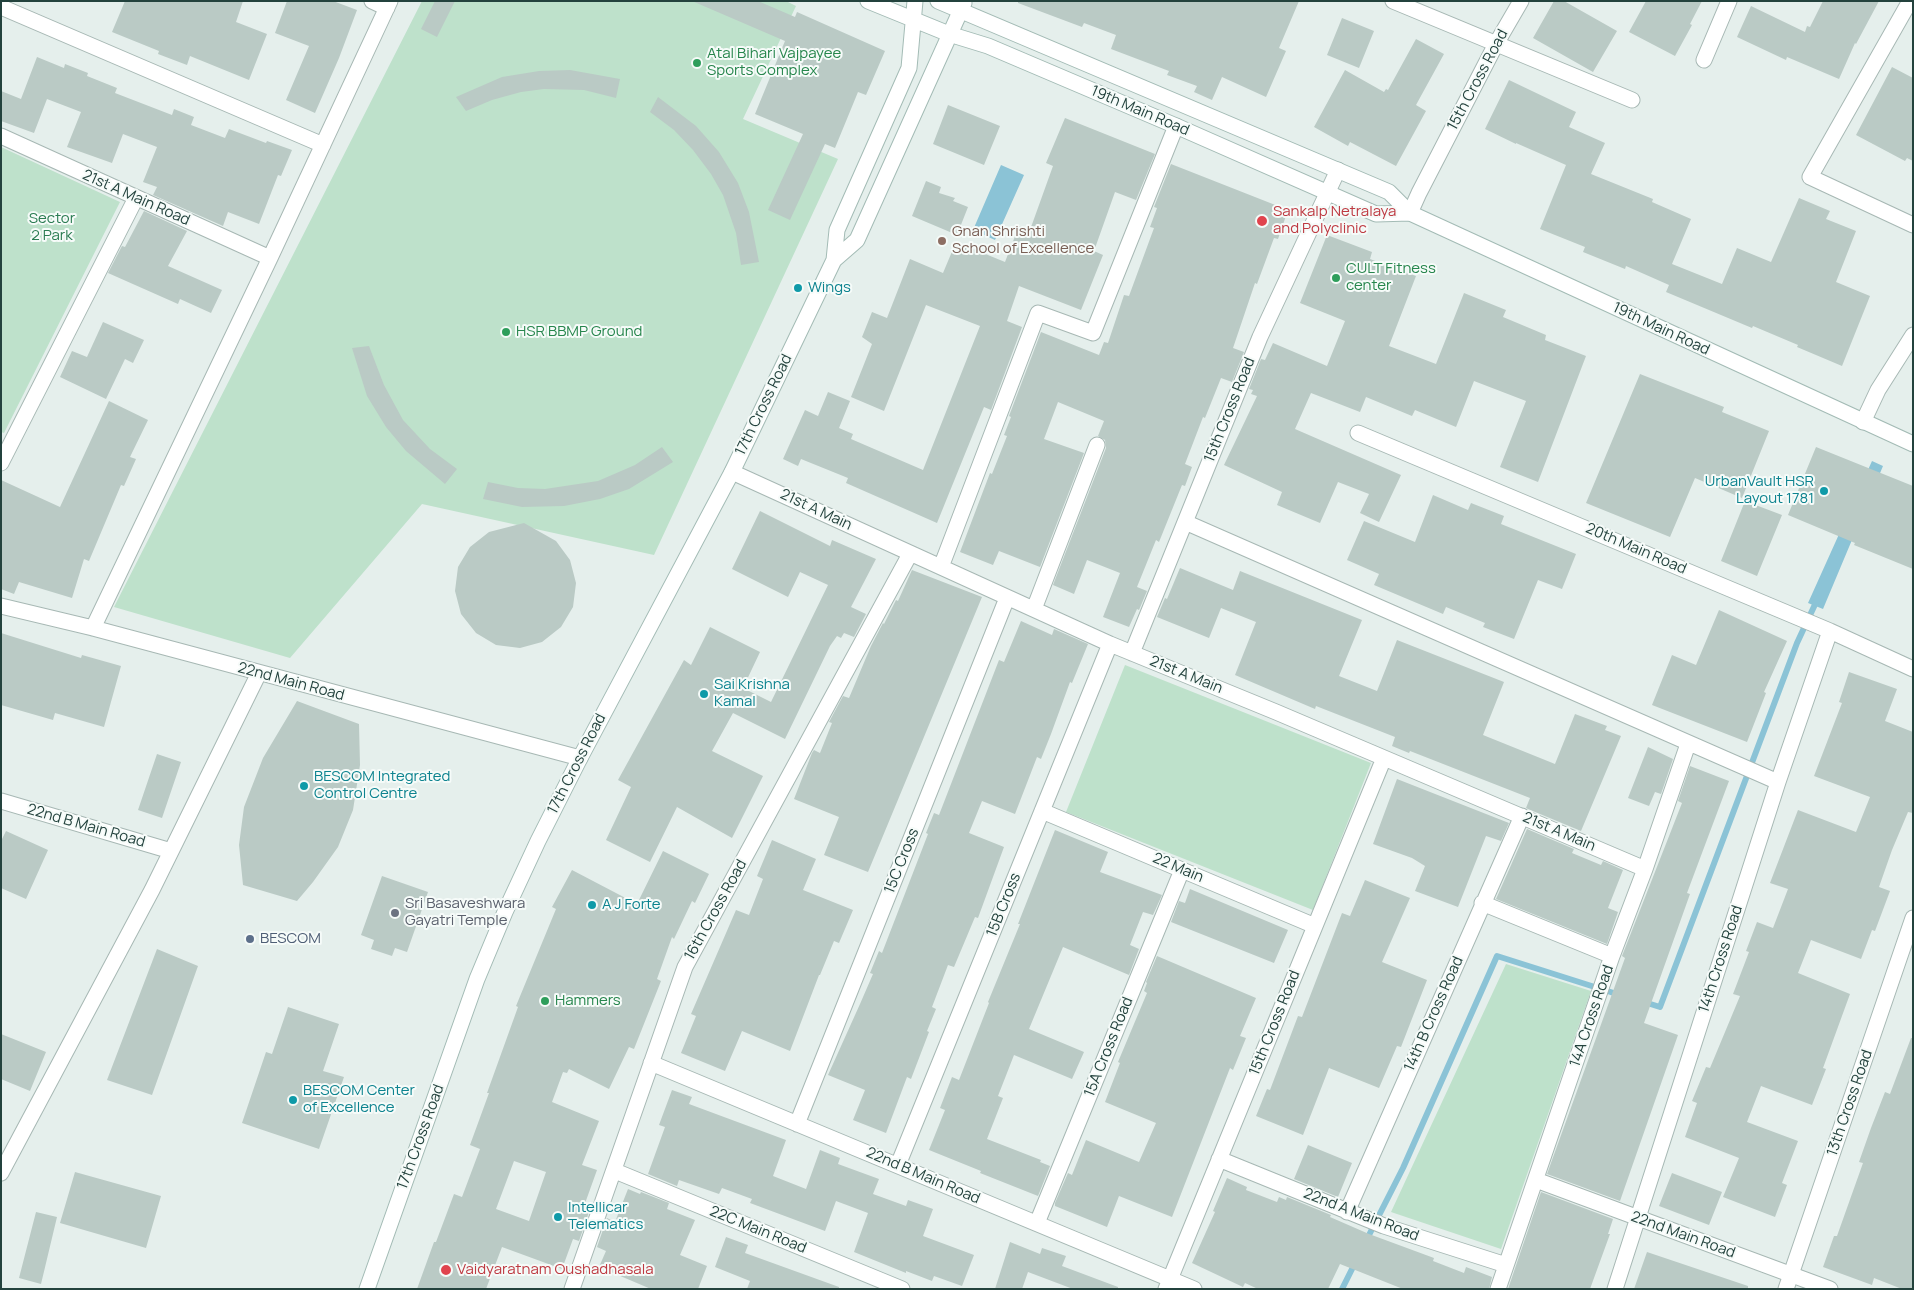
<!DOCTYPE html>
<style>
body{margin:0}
#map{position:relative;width:1914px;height:1290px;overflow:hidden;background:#e5efec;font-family:Manrope,sans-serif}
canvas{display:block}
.frame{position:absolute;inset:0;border:2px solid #23423d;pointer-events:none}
</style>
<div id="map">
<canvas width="1914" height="1290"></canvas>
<div class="frame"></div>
</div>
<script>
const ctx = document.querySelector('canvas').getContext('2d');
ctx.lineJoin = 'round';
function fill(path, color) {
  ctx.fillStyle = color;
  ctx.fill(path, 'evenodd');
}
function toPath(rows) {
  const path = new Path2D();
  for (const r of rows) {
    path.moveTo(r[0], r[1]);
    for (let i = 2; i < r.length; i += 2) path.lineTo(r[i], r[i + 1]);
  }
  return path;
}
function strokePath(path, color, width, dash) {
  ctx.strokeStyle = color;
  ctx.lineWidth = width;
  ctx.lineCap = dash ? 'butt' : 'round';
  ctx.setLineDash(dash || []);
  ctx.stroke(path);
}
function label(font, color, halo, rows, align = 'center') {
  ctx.font = font + ' Manrope,sans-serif';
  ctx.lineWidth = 4;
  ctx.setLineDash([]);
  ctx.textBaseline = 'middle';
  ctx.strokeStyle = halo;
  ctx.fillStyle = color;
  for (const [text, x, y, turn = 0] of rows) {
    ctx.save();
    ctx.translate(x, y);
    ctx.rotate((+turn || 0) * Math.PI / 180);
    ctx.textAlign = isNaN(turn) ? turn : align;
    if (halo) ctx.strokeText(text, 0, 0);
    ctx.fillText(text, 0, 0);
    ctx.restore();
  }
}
fill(toPath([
 [422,1,786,1,796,6,743,119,838,159,654,555,422,504,290,658,114,607],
 [1,147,120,202,4,433,1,432],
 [1125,665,1371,763,1313,910,1066,812],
 [1506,964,1591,991,1501,1249,1391,1212]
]), '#bee1cb');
fill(toPath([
 [1001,165,1024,175,995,240,973,230],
 [1872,461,1883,466,1823,609,1808,603]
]), '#8bc3d6');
strokePath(toPath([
 [1644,1002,1660,1007,1797,643,1818,598],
 [1366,1241,1403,1168,1497,956,1620,995],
 [1342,1289,1355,1263]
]), '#8bc3d6', 6);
fill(toPath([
 [125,1,243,1,236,22,267,34,249,80,190,56,187,65,158,54,159,51,112,32],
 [287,1,333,1,357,10,339,58,315,113,286,100,309,46,275,33],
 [435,1,455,1,437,37,421,29],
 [692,1,758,1,795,17,797,12,885,51,866,95,858,92,835,148,825,144,790,220,768,210,803,134,755,114,785,41],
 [1018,1,1299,1,1279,48,1286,51,1266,97,1222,77,1212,100,1194,92,1197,86,1167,75,1169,71,1111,49,1116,35,1084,23,1082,27,1018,3],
 [1554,1,1564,1,1617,31,1593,72,1533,38],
 [1646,1,1702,1,1690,24,1692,25,1675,56,1629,32],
 [1823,1,1879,1,1856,44,1855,43,1839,79,1787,57,1786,60,1737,37,1751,6,1805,32,1807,26,1810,27],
 [1342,18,1374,31,1359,68,1327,55],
 [1416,39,1444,54,1416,105,1426,111,1396,166,1350,142,1348,146,1314,127,1345,70,1384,92,1386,89,1388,90],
 [37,57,64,68,65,64,88,73,87,76,117,88,115,93,172,115,174,109,194,117,191,125,225,138,229,129,266,143,267,141,292,150,281,176,278,175,259,224,228,212,223,226,153,195,157,187,143,182,157,147,123,134,112,163,67,147,81,112,47,99,34,133,1,121,1,91,21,99],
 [1892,67,1913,78,1913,161,1907,158,1905,161,1856,135],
 [570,70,620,79,616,98,584,90,544,89,521,92,492,100,466,111,456,97,502,77,539,71],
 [1509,80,1576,112,1569,127,1605,143,1591,174,1653,199,1652,202,1691,219,1672,264,1722,284,1737,248,1771,262,1799,198,1830,211,1826,219,1856,231,1836,282,1870,296,1842,366,1797,347,1798,345,1753,326,1752,328,1666,292,1669,285,1626,266,1625,269,1583,252,1585,247,1540,229,1566,165,1516,143,1516,144,1485,129],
 [658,97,696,126,719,152,738,183,749,212,759,262,741,265,736,233,723,195,711,174,693,150,674,130,650,112],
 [948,105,1000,126,984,165,933,144],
 [1065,118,1155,154,1136,200,1115,192,1094,251,1103,255,1081,310,1019,286,1007,321,1022,327,991,410,984,407,937,523,846,483,848,478,801,459,798,466,783,459,805,410,818,416,828,392,850,401,839,428,853,434,851,439,923,470,980,326,926,305,884,411,851,397,872,344,862,337,872,312,887,318,910,259,943,273,956,242,1005,262,1019,226,1030,230,1053,166,1046,163],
 [1171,164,1288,210,1278,239,1274,238,1257,284,1255,283,1233,348,1244,352,1232,382,1221,378,1205,418,1203,417,1185,464,1192,467,1185,486,1182,485,1159,542,1156,540,1137,587,1147,591,1139,610,1137,609,1129,627,1103,617,1120,573,1087,560,1074,594,1053,585,1106,448,1105,440,1098,436,1104,421,1058,402,1044,439,1084,453,1040,567,999,551,993,565,960,552,990,473,992,474,1007,436,1004,435,1011,417,1009,416,1041,332,1099,355,1104,342,1108,343,1124,295,1129,296,1154,228,1150,227,1157,208,1154,207],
 [926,181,941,187,939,193,955,198,953,201,968,207,957,235,912,216],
 [144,211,187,231,168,266,222,290,211,313,180,299,178,304,108,273,122,246,125,247],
 [1327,235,1372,252,1370,259,1416,276,1389,346,1436,364,1464,293,1506,310,1503,317,1546,335,1545,340,1586,356,1538,482,1500,467,1526,401,1474,381,1456,427,1415,410,1412,416,1366,397,1360,412,1311,393,1295,429,1401,475,1379,522,1360,513,1369,494,1338,482,1320,523,1277,505,1282,492,1224,465,1257,396,1251,394,1253,390,1249,389,1261,359,1265,360,1273,343,1327,366,1345,321,1300,303],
 [103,322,144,340,133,363,125,359,106,399,60,377,72,351,87,357],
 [369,346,384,385,403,420,430,449,457,469,445,484,406,451,386,427,367,396,352,348],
 [1640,374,1724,407,1722,412,1769,431,1742,498,1695,478,1670,537,1586,503],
 [109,401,148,420,130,457,136,459,124,486,121,485,89,561,84,559,72,598,19,582,14,594,1,589,1,480,60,507],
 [662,447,673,462,629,489,600,499,564,506,522,507,483,499,488,482,518,488,545,489,598,481,635,465],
 [1816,447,1913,486,1913,569,1854,545,1855,543,1788,515],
 [1433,495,1468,510,1471,503,1504,516,1501,524,1576,554,1562,589,1538,580,1514,639,1483,627,1485,623,1446,607,1443,614,1374,585,1379,574,1347,560,1364,521,1415,542],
 [1745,501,1782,515,1757,576,1721,561],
 [760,511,830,546,832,540,876,559,851,607,866,614,854,637,844,633,841,638,837,636,830,646,785,739,733,713,712,751,763,776,732,838,677,807,650,862,606,840,631,787,618,780,684,660,691,665,710,627,760,652,743,688,771,702,828,585,800,572,788,597,732,569],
 [524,523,556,541,570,560,576,583,573,607,561,627,542,642,520,648,496,645,476,633,461,614,455,591,458,567,470,547,489,532],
 [1180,568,1233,590,1240,571,1362,620,1339,676,1377,691,1397,640,1504,682,1483,735,1555,764,1575,714,1607,726,1605,730,1621,736,1581,831,1528,809,1526,808,1530,798,1410,751,1409,753,1392,746,1395,737,1316,706,1315,709,1235,675,1256,622,1221,608,1209,638,1157,617,1165,598,1167,599],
 [912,570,982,597,868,872,824,855,839,817,794,799,812,753,814,750,820,753,832,723,829,722,843,696,849,698,871,646,883,623,884,624,896,600,898,601],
 [1719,610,1787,641,1764,692,1766,693,1747,742,1652,705,1672,655,1696,665],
 [1021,621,1052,635,1054,629,1088,644,1072,683,1070,682,1051,734,1041,759,1037,757,1015,814,982,801,969,833,1004,847,978,918,975,917,954,967,948,965,932,1007,936,1009,927,1031,929,1032,911,1079,907,1077,886,1133,853,1120,865,1090,828,1075,860,1004,873,974,870,973,879,951,882,953,928,834,926,833,934,813,939,815,999,660,1004,662],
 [1,633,81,658,82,655,121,666,104,727,55,713,53,720,1,705],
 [1849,672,1897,689,1885,721,1913,732,1913,813,1908,812,1892,850,1879,887,1890,891,1875,931,1872,930,1861,959,1811,940,1798,973,1850,994,1823,1068,1826,1069,1812,1105,1761,1086,1747,1122,1798,1141,1782,1183,1787,1185,1775,1217,1723,1197,1739,1158,1685,1137,1697,1103,1692,1101,1706,1067,1710,1068,1740,996,1733,994,1749,952,1746,951,1757,922,1773,928,1788,889,1770,883,1798,810,1856,832,1870,797,1814,776,1842,703,1839,702],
 [297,701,359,724,360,765,353,810,338,847,313,882,297,901,243,885,239,845,244,807,263,758],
 [1648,747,1673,759,1661,794,1655,792,1649,806,1628,798],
 [157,754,181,762,162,818,138,810],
 [1690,766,1729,781,1687,893,1690,894,1644,1023,1678,1035,1620,1201,1547,1174,1625,958,1622,956,1682,803,1678,801],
 [1397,779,1509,823,1501,841,1486,836,1458,907,1415,891,1425,866,1412,858,1373,844],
 [1527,829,1574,849,1572,853,1601,865,1603,861,1623,870,1608,908,1618,912,1607,944,1496,899],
 [1055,830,1108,852,1100,872,1162,895,1153,915,1143,912,1130,945,1139,949,1129,975,1063,947,1029,1029,1084,1052,1072,1079,1014,1055,998,1096,1003,1098,987,1139,1041,1160,1040,1162,1050,1166,1038,1196,980,1173,981,1171,929,1150,945,1110,940,1108,952,1077,959,1080,989,1003,988,1002,1020,924,1018,924],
 [6,831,48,850,26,899,1,888,1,841],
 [772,840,816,859,803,890,853,910,839,943,834,941,820,975,819,975,790,1051,742,1031,725,1071,681,1053,696,1016,691,1014,736,910,749,915,763,879,757,876],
 [663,851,709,874,695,903,692,901,674,939,672,937,657,979,661,981,634,1049,629,1047,609,1089,569,1069,567,1073,563,1072,552,1102,599,1121,582,1165,597,1170,583,1209,589,1212,579,1241,573,1239,562,1269,502,1247,486,1289,417,1289,434,1242,436,1242,454,1194,462,1197,480,1149,470,1145,489,1093,487,1093,518,1007,516,1006,556,909,552,907,572,870,637,904],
 [514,1161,546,1172,529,1221,496,1209],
 [382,876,428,892,407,952,395,948,392,956,371,949,374,940,361,935],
 [1365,880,1410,898,1382,962,1427,980,1401,1047,1397,1046,1379,1088,1329,1068,1303,1135,1256,1116,1267,1089,1270,1090,1298,1016,1302,1017,1342,913,1350,916],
 [1190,889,1288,930,1274,963,1171,922,1179,901,1185,903],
 [157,949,198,966,152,1095,107,1080],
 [1157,956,1256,998,1240,1036,1246,1038,1233,1070,1230,1068,1172,1217,1119,1196,1107,1227,1055,1206,1055,1203,1068,1173,1072,1175,1086,1140,1139,1162,1156,1123,1105,1102,1120,1063,1118,1062,1147,993,1144,991,1147,983,1146,982],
 [288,1007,339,1024,323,1071,344,1077,319,1149,242,1123,266,1052,272,1054],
 [1,1034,46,1052,30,1091,1,1079],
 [1911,1038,1913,1038,1913,1289,1902,1289,1874,1278,1872,1285,1823,1267,1834,1236,1837,1236,1863,1163,1859,1162,1871,1128,1885,1092,1890,1094],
 [672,1090,692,1097,689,1104,786,1140,773,1176,806,1189,820,1150,840,1158,838,1164,879,1179,873,1194,906,1206,908,1200,933,1209,923,1236,974,1255,962,1286,934,1276,932,1281,906,1271,906,1273,854,1252,868,1213,836,1201,825,1231,750,1203,752,1199,722,1188,719,1194,679,1180,677,1186,648,1174,665,1127,659,1125],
 [1308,1145,1352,1163,1338,1197,1294,1179],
 [75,1172,161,1196,146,1248,60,1223],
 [1672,1173,1722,1192,1709,1225,1659,1206],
 [1227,1178,1247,1187,1246,1190,1277,1202,1279,1197,1286,1200,1287,1197,1331,1215,1330,1217,1369,1234,1434,1258,1433,1261,1464,1273,1466,1267,1492,1277,1489,1289,1403,1289,1340,1264,1328,1289,1258,1289,1245,1283,1243,1287,1192,1263,1215,1212,1213,1211],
 [628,1189,640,1194,641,1192,669,1203,667,1209,695,1220,680,1255,707,1266,698,1289,651,1289,599,1267,606,1251,597,1247,607,1218,615,1222],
 [1541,1192,1613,1219,1608,1234,1610,1234,1590,1289,1508,1289],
 [36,1212,57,1217,41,1284,19,1278],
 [726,1237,748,1245,745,1253,839,1287,839,1289,747,1289,750,1281,715,1267],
 [1010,1242,1040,1254,1042,1248,1066,1256,1062,1266,1118,1287,1118,1289,1073,1289,1028,1272,1022,1289,995,1289],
 [1647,1252,1748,1286,1748,1289,1634,1289]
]), '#bacac5');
const minor = toPath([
 [372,1,387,8],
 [1393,1,1632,100],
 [1910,1,1810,177,1913,225],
 [1,7,323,145],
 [1704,60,1729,1],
 [1,136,270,258],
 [1863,422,1878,390,1913,335],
 [1358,433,1830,631,1913,669],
 [1,463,136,198],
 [732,472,1110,644,1276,712,1645,869],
 [1185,522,1778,782],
 [941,567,1038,313,1093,333,1176,126],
 [1,606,93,628,580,758],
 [1034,609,1097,445],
 [93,628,270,258,390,1],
 [1132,653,1260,337,1338,170],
 [1,801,171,851],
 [1042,811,1315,926],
 [1482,903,1612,956],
 [651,1063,1194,1289],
 [797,1124,1007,598],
 [1219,1159,1384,1226,1506,1265],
 [898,1165,1110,644],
 [615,1171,902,1289],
 [1,1173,152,890,259,673],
 [1536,1180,1830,1289],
 [1347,1212,1522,816],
 [1037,1223,1182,870],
 [572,1289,685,967,910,554],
 [1166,1289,1384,758],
 [1498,1289,1612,956,1645,869,1688,744],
 [1615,1289,1778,782,1830,631]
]);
const tertiary = toPath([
 [1410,213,1419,193,1496,44,1521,1],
 [1786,1289,1913,918]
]);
const secondary = toPath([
 [868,1,949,34,988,46,1176,126,1376,214,1410,213],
 [938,1,1389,192,1410,213,1913,444],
 [834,260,857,240,964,3],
 [367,1289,477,979,505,912,538,841,580,758,732,472,834,260,837,230,909,68,915,1]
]);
strokePath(minor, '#a7b8b4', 17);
strokePath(tertiary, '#a7b8b4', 17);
strokePath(secondary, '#a3bbb5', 17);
strokePath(minor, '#fff', 15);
strokePath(tertiary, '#fff', 15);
strokePath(secondary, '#fff', 15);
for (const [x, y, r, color] of [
 [697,63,5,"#2e9e5b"],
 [1262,221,6,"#e0444e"],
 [942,241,5,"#8d6e63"],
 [1336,278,5,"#2e9e5b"],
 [798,288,5,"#0f9aa8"],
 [506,332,5,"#2e9e5b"],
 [1824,491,5,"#0f9aa8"],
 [704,694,5,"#0f9aa8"],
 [304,786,5,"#0f9aa8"],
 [592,905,5,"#0f9aa8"],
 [395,913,5,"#6b7280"],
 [250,939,5,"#5c6f8a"],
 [545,1001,5,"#2e9e5b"],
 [293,1100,5,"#0f9aa8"],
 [558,1217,5,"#0f9aa8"],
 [446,1270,6,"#e0444e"]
]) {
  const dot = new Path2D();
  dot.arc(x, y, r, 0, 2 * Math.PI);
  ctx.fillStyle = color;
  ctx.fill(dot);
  strokePath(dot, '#f6fbf9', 2);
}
label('15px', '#27864d', '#f6fbf9', [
 ["Atal Bihari Vajpayee",707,54],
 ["Sports Complex",707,71],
 ["CULT Fitness",1346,269],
 ["center",1346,286],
 ["HSR BBMP Ground",516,332],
 ["Hammers",555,1001]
], 'left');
label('15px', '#23423d', '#f6fbf9', [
 ["15th Cross Road",1478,80,-62],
 ["19th Main Road",1140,111,23],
 ["21st A Main Road",136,198,24],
 ["19th Main Road",1661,329,25],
 ["17th Cross Road",764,405,-64],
 ["15th Cross Road",1230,410,-68],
 ["21st A Main",816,510,25],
 ["20th Main Road",1636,549,23],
 ["21st A Main",1186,675,22],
 ["22nd Main Road",291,682,15],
 ["17th Cross Road",577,764,-63],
 ["22nd B Main Road",86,826,16],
 ["21st A Main",1559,832,23],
 ["15C Cross",902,861,-68],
 ["22 Main",1178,868,23],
 ["15B Cross",1004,905,-68],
 ["16th Cross Road",716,910,-61],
 ["14th Cross Road",1721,959,-72],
 ["14th B Cross Road",1434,1014,-66],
 ["14A Cross Road",1592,1016,-71],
 ["15th Cross Road",1275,1023,-68],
 ["15A Cross Road",1109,1047,-68],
 ["13th Cross Road",1850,1103,-71],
 ["17th Cross Road",421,1137,-70],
 ["22nd B Main Road",923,1176,23],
 ["22nd A Main Road",1361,1215,21],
 ["22C Main Road",758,1230,22],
 ["22nd Main Road",1683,1235,20]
]);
label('15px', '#be3a42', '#f6fbf9', [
 ["Sankalp Netralaya",1273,212],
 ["and Polyclinic",1273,229],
 ["Vaidyaratnam Oushadhasala",457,1270]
], 'left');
label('15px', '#2b7c52', '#f6fbf9', [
 ["Sector",52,219],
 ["2 Park",52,236]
]);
label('15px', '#785e54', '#f6fbf9', [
 ["Gnan Shrishti",952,232],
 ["School of Excellence",952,249]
], 'left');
label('15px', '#0d838f', '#f6fbf9', [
 ["Wings",808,288],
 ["UrbanVault HSR",1814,482,"right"],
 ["Layout 1781",1814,499,"right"],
 ["Sai Krishna",714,685],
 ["Kamal",714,702],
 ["BESCOM Integrated",314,777],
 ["Control Centre",314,794],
 ["A J Forte",602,905],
 ["BESCOM Center",303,1091],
 ["of Excellence",303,1108],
 ["Intellicar",568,1208],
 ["Telematics",568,1225]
], 'left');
label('15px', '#5b616d', '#f6fbf9', [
 ["Sri Basaveshwara",405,904],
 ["Gayatri Temple",405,921]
], 'left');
label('15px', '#4e5e75', '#f6fbf9', [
 ["BESCOM",260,939]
], 'left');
</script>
